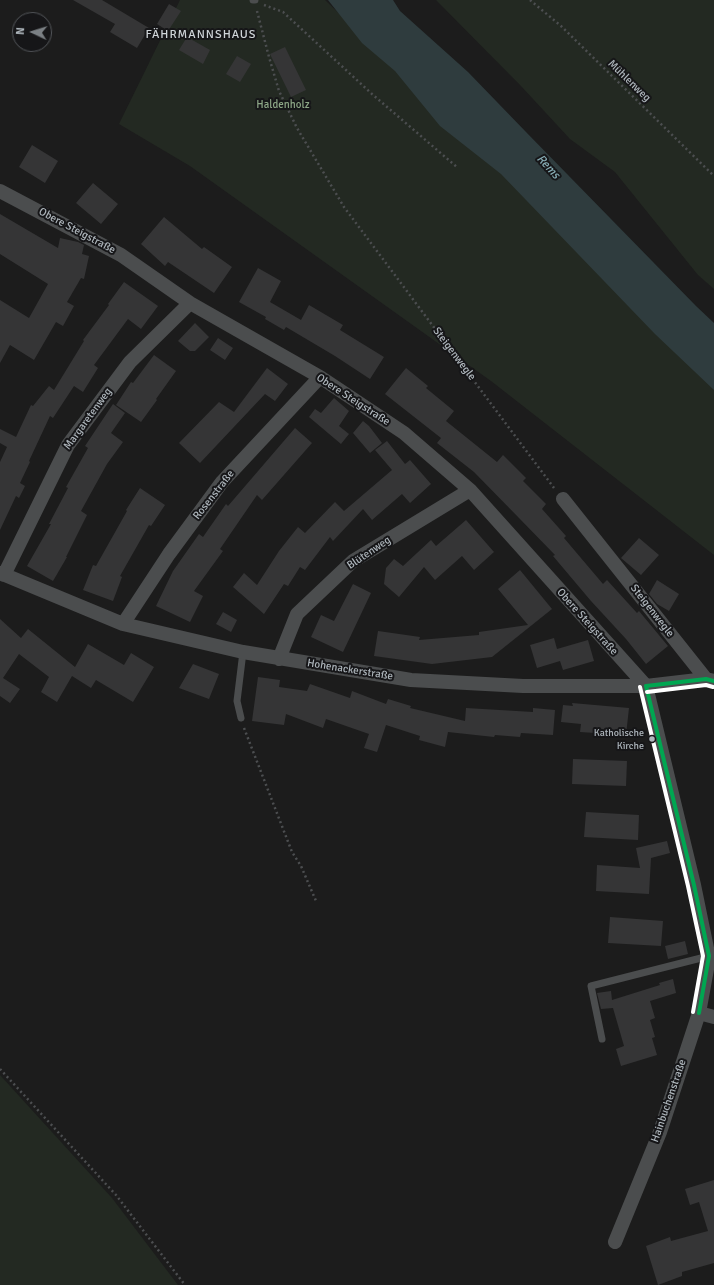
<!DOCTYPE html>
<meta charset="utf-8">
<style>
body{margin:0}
#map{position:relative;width:714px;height:1285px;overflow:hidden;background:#1c1c1c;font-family:Signika,sans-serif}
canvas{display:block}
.north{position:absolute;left:12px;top:12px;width:40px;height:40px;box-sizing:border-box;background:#161618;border:1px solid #53565a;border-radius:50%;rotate:274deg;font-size:11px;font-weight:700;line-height:16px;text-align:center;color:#aeb6bc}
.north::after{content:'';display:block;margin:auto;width:14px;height:18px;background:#7b8084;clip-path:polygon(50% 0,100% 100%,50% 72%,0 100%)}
</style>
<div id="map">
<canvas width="714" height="1285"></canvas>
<div class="north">N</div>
</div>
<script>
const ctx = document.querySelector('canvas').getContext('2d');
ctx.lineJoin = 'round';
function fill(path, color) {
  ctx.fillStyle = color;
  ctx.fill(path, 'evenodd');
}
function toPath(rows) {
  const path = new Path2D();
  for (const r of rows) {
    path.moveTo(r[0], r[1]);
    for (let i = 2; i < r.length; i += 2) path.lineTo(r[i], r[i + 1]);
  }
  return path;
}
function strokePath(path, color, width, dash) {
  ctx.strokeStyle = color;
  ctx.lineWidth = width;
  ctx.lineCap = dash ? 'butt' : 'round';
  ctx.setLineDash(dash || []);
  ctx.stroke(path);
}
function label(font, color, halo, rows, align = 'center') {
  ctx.font = font + ' Signika,sans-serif';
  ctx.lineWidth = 4;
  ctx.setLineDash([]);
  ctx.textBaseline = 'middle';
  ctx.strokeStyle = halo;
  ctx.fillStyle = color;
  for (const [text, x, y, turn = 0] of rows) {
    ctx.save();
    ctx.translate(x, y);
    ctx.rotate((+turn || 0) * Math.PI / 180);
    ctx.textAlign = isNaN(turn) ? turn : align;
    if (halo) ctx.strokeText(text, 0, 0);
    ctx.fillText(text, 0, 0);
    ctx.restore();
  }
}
fill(toPath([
 [180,0,325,0,714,374,714,555,491,381,190,166,119,124],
 [436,0,714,0,714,289,698,275,615,172,570,139,521,86],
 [0,1075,112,1198,178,1285,0,1285]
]), '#232922');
fill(toPath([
 [328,0,393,0,400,11,468,72,526,132,696,306,714,323,714,390,655,334,501,174,440,126,395,71,362,43]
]), '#2f3c3e');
fill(toPath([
 [73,0,102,0,149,28,137,48,110,32,115,24],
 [169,4,181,11,168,31,157,24],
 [187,37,210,50,203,64,179,50],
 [285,47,306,90,291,97,270,54],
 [237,56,251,64,240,82,226,74],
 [32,145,58,161,45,183,19,167],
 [93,183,118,204,101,224,76,203],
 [0,214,58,248,60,238,78,242,84,245,82,254,89,256,84,279,81,278,67,302,74,306,63,326,56,322,34,360,10,345,0,363,0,300,29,318,48,284,0,254],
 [164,217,202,249,204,247,232,267,214,293,168,262,165,266,141,244],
 [258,268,281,281,270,302,301,320,309,305,343,325,340,330,384,357,370,379,335,356,286,327,284,330,265,319,266,317,239,302],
 [124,282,158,306,141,329,128,319,94,365,98,368,83,392,74,386,53,418,50,416,29,461,30,462,20,483,25,486,19,498,16,496,0,530,0,462,7,447,0,443,0,429,16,437,31,405,33,406,49,386,54,390,84,341,83,340,109,305,108,304],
 [195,323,209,337,195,351,190,351,178,341],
 [218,338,233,348,225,360,210,350],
 [154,355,176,371,156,399,157,400,141,422,116,405,131,382,133,383],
 [267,368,288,384,275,401,265,394,200,463,179,443,219,402,234,412],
 [406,368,428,386,426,388,454,411,446,421,497,462,503,455,526,478,523,481,546,504,542,509,566,536,564,538,603,584,607,580,637,613,639,611,668,646,646,664,626,639,591,601,553,556,555,555,519,518,474,472,437,443,441,438,385,394],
 [334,398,349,411,339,426,349,434,341,444,309,417,315,409,321,413],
 [113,404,125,413,111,433,123,442,107,464,81,511,87,515,66,557,67,557,53,581,27,566,51,524,49,524,68,488,66,487,88,448,85,446],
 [363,421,369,426,382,443,370,453,353,433],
 [295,428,312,443,262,500,257,495,220,549,223,551,194,591,203,596,190,622,156,606,173,571,199,534,203,537,226,504,228,506],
 [387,441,405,464,410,460,431,484,410,503,402,494,372,520,363,509,333,541,330,537,305,570,300,567,288,586,284,584,264,614,233,587,244,573,257,585,279,551,298,527,305,533,335,502,344,511,392,470,375,450],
 [140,488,165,505,151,526,149,525,120,576,122,577,113,601,83,590,93,565,96,566,127,511,126,510],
 [466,520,494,552,474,570,462,556,435,580,424,567,399,597,384,584,386,568,394,559,403,566,431,540,436,546],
 [639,538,659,555,641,575,621,558],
 [520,570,552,609,492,657,432,664,374,656,378,631,420,637,419,640,479,635,479,632,528,625,498,589],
 [657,580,679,594,669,611,657,604,649,594],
 [353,584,371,593,343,652,311,637,321,615,334,621],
 [223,612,237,620,231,632,216,624],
 [0,619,21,638,28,629,75,667,88,644,124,665,131,653,154,667,133,702,96,680,91,688,72,676,57,702,41,692,49,677,19,654,3,678,20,689,10,703,0,696],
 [554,638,557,649,588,640,594,661,563,670,560,661,537,668,530,645],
 [193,664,219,674,209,699,179,688],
 [258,677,280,680,279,687,307,691,310,684,350,698,352,691,386,704,388,699,411,706,410,708,465,721,466,708,533,712,533,708,555,710,553,735,521,733,520,737,495,735,494,737,448,732,445,747,419,740,420,736,386,725,377,752,364,748,369,734,326,719,323,728,286,714,284,725,252,721],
 [572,703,629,708,626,735,580,732,581,724,561,722,563,705,573,706],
 [573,759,627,761,626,786,572,784],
 [586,812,639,815,638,840,584,837],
 [667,841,670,853,651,858,649,894,596,891,597,865,640,868,636,848],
 [610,917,663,921,661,946,608,943],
 [685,941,688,954,668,959,665,946],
 [673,979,676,993,650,1001,655,1018,650,1020,655,1037,652,1038,657,1055,621,1066,616,1049,624,1046,613,1008,601,1009,597,993,611,991,612,1000,660,985,659,983],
 [714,1180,714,1263,682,1272,682,1276,658,1285,646,1246,670,1237,671,1241,708,1231,699,1202,690,1205,685,1189]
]), '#353536');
strokePath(toPath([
 [530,0,561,26,714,176],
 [264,5,283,12,372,94,458,168],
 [257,11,269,57,279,91,297,128,344,207,554,488],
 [244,728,292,852,301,866,316,901],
 [0,1069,116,1195,185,1285]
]), '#4c4e50', 2.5, [2, 3]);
strokePath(toPath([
 [253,0,255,0],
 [241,718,237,701,243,652],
 [602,1039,591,986,709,956]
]), '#4b4d4e', 7);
strokePath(toPath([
 [0,191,121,255,190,303,320,377,404,433,470,490,646,686,694,885,709,958,699,1013,660,1132,615,1242],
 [563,499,706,679],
 [0,573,123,624,243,652,411,680,523,686,646,686,706,679,714,681],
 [4,575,68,445,130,362,190,303],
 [123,624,169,554,222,482,320,377],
 [279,659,297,614,353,561,470,490],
 [699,1013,714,1017]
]), '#4b4d4e', 14);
strokePath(toPath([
 [646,686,694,885,709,956,699,1013],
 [646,686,706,679,714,681]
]), '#00a651', 4);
strokePath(toPath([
 [640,687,688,886,703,956,693,1012],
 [647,692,706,685,713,687]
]), '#fff', 4);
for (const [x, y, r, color] of [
 [652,739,3.5,"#aeb6bc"]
]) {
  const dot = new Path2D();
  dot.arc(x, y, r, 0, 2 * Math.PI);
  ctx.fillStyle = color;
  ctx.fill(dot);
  strokePath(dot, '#161618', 1.5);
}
label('10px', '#aeb6bc', '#161618', [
 ["Katholische",644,733],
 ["Kirche",644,746]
], 'right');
label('11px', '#aeb6bc', '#161618', [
 ["Mühlenweg",629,81,44],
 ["Obere Steigstraße",77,231,28],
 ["Steigenwegle",454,354,53],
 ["Obere Steigstraße",353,400,33],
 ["Margaretenweg",88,419,-54],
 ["Rosenstraße",214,495,-52],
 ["Blütenweg",369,553,-34],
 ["Steigenwegle",652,611,52],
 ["Obere Steigstraße",587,622,48],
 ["Hohenackerstraße",350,670,9],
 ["Hainbuchenstraße",669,1101,-71]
]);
label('11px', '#8da686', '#161618', [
 ["Haldenholz",283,105]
]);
ctx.letterSpacing = '1px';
label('12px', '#cfd4d8', '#161618', [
 ["FÄHRMANNSHAUS",201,35]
]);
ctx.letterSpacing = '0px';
label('italic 12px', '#87adb5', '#161618', [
 ["Rems",548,167,47]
]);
</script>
